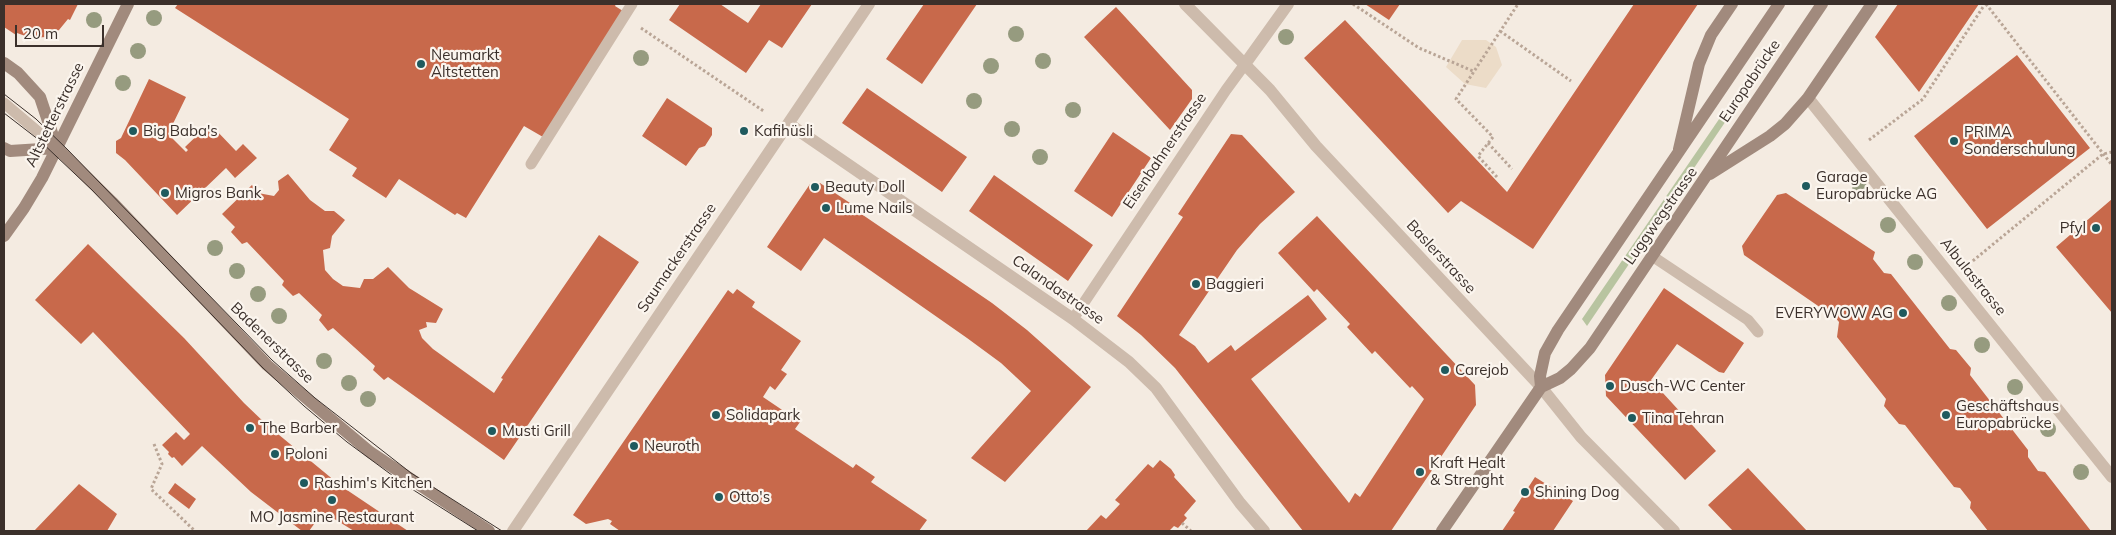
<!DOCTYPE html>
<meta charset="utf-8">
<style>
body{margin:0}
#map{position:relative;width:2116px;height:535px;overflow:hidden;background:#f4ebe1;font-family:Mulish,sans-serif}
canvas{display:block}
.frame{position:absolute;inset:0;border:5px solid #3b302b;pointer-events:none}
.scale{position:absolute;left:15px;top:25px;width:89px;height:22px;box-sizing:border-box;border:2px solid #3b302b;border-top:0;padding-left:6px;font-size:15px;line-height:18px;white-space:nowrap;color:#3b302b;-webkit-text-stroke:4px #fbf5ee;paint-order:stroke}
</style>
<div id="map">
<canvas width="2116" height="535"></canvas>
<div class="frame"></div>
<div class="scale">20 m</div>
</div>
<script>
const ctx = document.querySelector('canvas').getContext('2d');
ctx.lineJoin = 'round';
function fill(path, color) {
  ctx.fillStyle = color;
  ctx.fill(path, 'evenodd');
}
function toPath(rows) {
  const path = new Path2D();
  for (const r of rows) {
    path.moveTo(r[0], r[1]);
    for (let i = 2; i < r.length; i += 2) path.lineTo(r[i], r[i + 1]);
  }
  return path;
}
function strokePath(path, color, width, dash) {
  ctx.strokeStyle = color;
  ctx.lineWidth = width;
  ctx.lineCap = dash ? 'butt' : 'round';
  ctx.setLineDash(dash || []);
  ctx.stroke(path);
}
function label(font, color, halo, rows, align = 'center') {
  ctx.font = font + ' Mulish,sans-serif';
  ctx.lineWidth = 4.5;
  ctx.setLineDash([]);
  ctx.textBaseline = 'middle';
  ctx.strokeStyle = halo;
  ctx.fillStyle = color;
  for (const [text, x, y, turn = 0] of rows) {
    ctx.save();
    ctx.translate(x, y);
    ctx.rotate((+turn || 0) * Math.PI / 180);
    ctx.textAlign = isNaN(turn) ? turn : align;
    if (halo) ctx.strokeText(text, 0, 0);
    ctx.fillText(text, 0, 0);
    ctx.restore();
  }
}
fill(toPath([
 [1750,74,1755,78,1587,326,1582,319]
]), '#b8c4a0');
fill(toPath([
 [1462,40,1486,40,1496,47,1502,65,1486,88,1465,84,1446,67]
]), '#ecdcc8');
fill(toPath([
 [4,4,78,4,70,20,68,19,59,30,46,37,31,38,17,33,16,35,4,27],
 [178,4,616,4,615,6,623,11,543,137,524,126,466,218,457,213,455,215,399,179,386,198,352,176,357,168,329,150,349,119,175,8],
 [680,4,720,4,748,23,761,4,812,4,782,48,769,40,746,73,669,20],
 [924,4,977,4,922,84,886,59],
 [1365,4,1400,4,1389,20],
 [1634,4,1698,4,1533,249,1461,201,1448,213,1304,58,1345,20,1507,192],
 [1898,4,1979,4,1919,92,1875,37],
 [1116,7,1192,90,1192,99,1170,130,1084,37],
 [2017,55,2090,148,1987,229,1914,136],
 [149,79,186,97,168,134,186,152,188,150,185,147,208,125,214,128,236,151,243,144,257,158,235,178,226,168,177,215,125,160,116,153,116,141,121,138],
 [867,88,967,157,942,192,842,123],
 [667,98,712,128,712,135,705,146,699,148,686,166,642,136],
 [1113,132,1151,158,1112,217,1074,191],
 [1231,134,1242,135,1295,192,1260,224,1237,250,1179,335,1195,346,1208,363,1231,345,1235,351,1308,295,1327,319,1251,379,1349,503,1355,493,1360,497,1424,399,1412,386,1410,388,1375,351,1372,354,1347,327,1350,324,1317,289,1314,292,1278,253,1317,216,1475,385,1476,405,1391,531,1303,531,1175,368,1141,335,1117,316,1183,217,1178,214],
 [288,174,310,200,325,211,334,211,345,220,332,236,330,248,323,250,325,270,333,279,343,286,360,288,364,279,373,279,388,267,409,288,443,309,436,323,426,322,427,327,419,330,422,338,433,349,494,393,503,379,501,378,599,235,639,262,504,460,388,377,384,380,373,370,375,366,333,328,328,331,319,320,322,315,299,293,293,296,282,285,284,281,247,242,242,244,231,232,235,227,222,214,252,185,258,193,274,196,279,190,278,181],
 [994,175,1093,245,1068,281,969,211],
 [820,183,859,209,857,211,992,303,1027,330,1091,387,1005,482,971,458,1031,391,1001,363,967,338,824,238,801,271,767,247,810,184],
 [1786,193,1875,252,1873,259,1884,273,1891,274,1950,349,1956,350,1971,368,1970,375,2028,450,2028,457,2038,471,2045,472,2091,531,1988,531,1970,508,1971,502,1960,488,1954,487,1905,425,1899,424,1884,406,1886,399,1837,337,1839,322,1828,309,1824,310,1744,255,1742,246,1777,195],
 [2112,199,2112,313,2056,247],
 [88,244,184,338,244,403,267,425,341,486,408,531,354,531,323,512,309,531,302,531,251,492,202,446,182,466,174,457,172,458,168,454,169,452,162,445,176,432,184,440,190,434,93,332,81,344,35,300],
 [1664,288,1744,343,1724,373,1719,372,1677,344,1651,380,1716,451,1685,480,1606,396,1605,375],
 [737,289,755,302,752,307,801,341,781,370,787,374,775,390,770,386,763,397,800,422,795,429,853,468,856,464,875,477,871,482,927,520,919,531,620,531,610,524,612,521,608,519,586,524,573,515,728,290,733,294],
 [1160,460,1171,469,1175,475,1174,477,1196,501,1184,515,1187,518,1178,528,1174,526,1169,531,1086,531,1101,515,1106,519,1120,504,1115,500,1148,464,1153,468],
 [1748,468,1807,531,1733,531,1708,505],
 [1535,477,1573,501,1553,531,1502,531,1515,512,1513,511],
 [175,483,196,499,189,509,168,493],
 [79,484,117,514,107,531,34,531]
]), '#c8694b');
strokePath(toPath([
 [1353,4,1419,48,1473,71],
 [1986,4,2112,165],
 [641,28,765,112],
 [1500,31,1571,81],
 [1869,140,1923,99,1985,4],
 [1488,143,1512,169],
 [1497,177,1478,156,1493,137,1456,99,1518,4],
 [1969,264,2103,154,2112,152],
 [154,444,162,464,151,489,195,531],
 [1182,523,1191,531]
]), '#b9a596', 3, [2.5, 2.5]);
strokePath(toPath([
 [4,103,57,148],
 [531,164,632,4],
 [1652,256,1748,320,1758,332],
 [1073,319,1226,90,1245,64]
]), '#cdbbac', 11);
strokePath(toPath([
 [1185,4,1270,90,1316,146,1541,387,1581,437,1674,531],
 [1245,64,1288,4],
 [1808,98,2112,477],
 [789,124,1073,319,1129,362,1156,388,1240,503,1264,531],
 [513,531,869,4]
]), '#cdbbac', 12);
strokePath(toPath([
 [4,63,18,73,40,97,57,148,112,202,267,365,370,452,489,531],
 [4,148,10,151,57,148],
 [1679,149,1699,64,1711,35,1732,4],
 [1710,174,1770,136,1785,124,1808,98,1872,4],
 [4,236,24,208,42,178,128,4],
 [1541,387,1540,376,1545,353,1558,330,1779,4],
 [1442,531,1541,387,1560,378,1571,369,1590,348,1822,4]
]), '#a18a7d', 12);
strokePath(toPath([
 [4,94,36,119,67,149,272,360,315,398,411,473,502,531],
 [4,113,39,140,92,190,263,368,304,406,347,442,404,484,478,531]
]), '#3b302b', 1);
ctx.fillStyle = '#969b7f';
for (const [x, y] of [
 [154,18],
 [94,20],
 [1016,34],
 [1286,37],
 [138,51],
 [641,58],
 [1043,61],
 [991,66],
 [123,83],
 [974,101],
 [1073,110],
 [1012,129],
 [1040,157],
 [1860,190],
 [1888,225],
 [215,248],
 [1915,262],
 [237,271],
 [258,294],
 [1949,303],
 [279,316],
 [1982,345],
 [324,361],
 [349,383],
 [2015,387],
 [368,399],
 [2048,429],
 [2081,472]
]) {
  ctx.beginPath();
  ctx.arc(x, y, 8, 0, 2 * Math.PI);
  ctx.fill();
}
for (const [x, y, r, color] of [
 [421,64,5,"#1f5a5e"],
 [133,131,5,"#1f5a5e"],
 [744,131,5,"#1f5a5e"],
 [1954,141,5,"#1f5a5e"],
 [1806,186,5,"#1f5a5e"],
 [815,187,5,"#1f5a5e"],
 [165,193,5,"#1f5a5e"],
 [826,208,5,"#1f5a5e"],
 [2096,228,5,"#1f5a5e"],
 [1196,284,5,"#1f5a5e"],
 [1903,313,5,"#1f5a5e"],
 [1445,370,5,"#1f5a5e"],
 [1610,386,5,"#1f5a5e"],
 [716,415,5,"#1f5a5e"],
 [1946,415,5,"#1f5a5e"],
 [1632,418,5,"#1f5a5e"],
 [250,428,5,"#1f5a5e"],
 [492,431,5,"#1f5a5e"],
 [634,446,5,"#1f5a5e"],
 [275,454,5,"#1f5a5e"],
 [1420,472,5,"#1f5a5e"],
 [304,483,5,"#1f5a5e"],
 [1525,492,5,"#1f5a5e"],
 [719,497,5,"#1f5a5e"],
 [332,500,5,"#1f5a5e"]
]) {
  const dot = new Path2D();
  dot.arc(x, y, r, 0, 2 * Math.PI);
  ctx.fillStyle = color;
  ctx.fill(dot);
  strokePath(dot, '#fbf5ee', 2);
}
label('15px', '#3b302b', '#fbf5ee', [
 ["Neumarkt",431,55],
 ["Altstetten",431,72],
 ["Big Baba's",143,131],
 ["Kafihüsli",754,131],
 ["PRIMA",1964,132],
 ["Sonderschulung",1964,149],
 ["Garage",1816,177],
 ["Europabrücke AG",1816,194],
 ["Beauty Doll",825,187],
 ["Migros Bank",175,193],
 ["Lume Nails",836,208],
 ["Pfyl",2086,228,"right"],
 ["Baggieri",1206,284],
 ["EVERYWOW AG",1893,313,"right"],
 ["Carejob",1455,370],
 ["Dusch-WC Center",1620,386],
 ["Geschäftshaus",1956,406],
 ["Europabrücke",1956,423],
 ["Solidapark",726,415],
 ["Tina Tehran",1642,418],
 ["The Barber",260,428],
 ["Musti Grill",502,431],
 ["Neuroth",644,446],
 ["Poloni",285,454],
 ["Kraft Healt",1430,463],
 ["& Strenght",1430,480],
 ["Rashim's Kitchen",314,483],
 ["Shining Dog",1535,492],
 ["Otto's",729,497],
 ["MO Jasmine Restaurant",332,517,"center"]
], 'left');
label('15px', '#3b302b', '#fbf5ee', [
 ["Europabrücke",1750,81,-56],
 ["Altstetterstrasse",55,115,-64],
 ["Eisenbahnerstrasse",1165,151,-56],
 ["Luggwegstrasse",1661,216,-55],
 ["Baslerstrasse",1441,257,47],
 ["Saumackerstrasse",677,258,-56],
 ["Albulastrasse",1973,277,51],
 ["Calandastrasse",1058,290,35],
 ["Badenerstrasse",272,343,44]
]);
</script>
